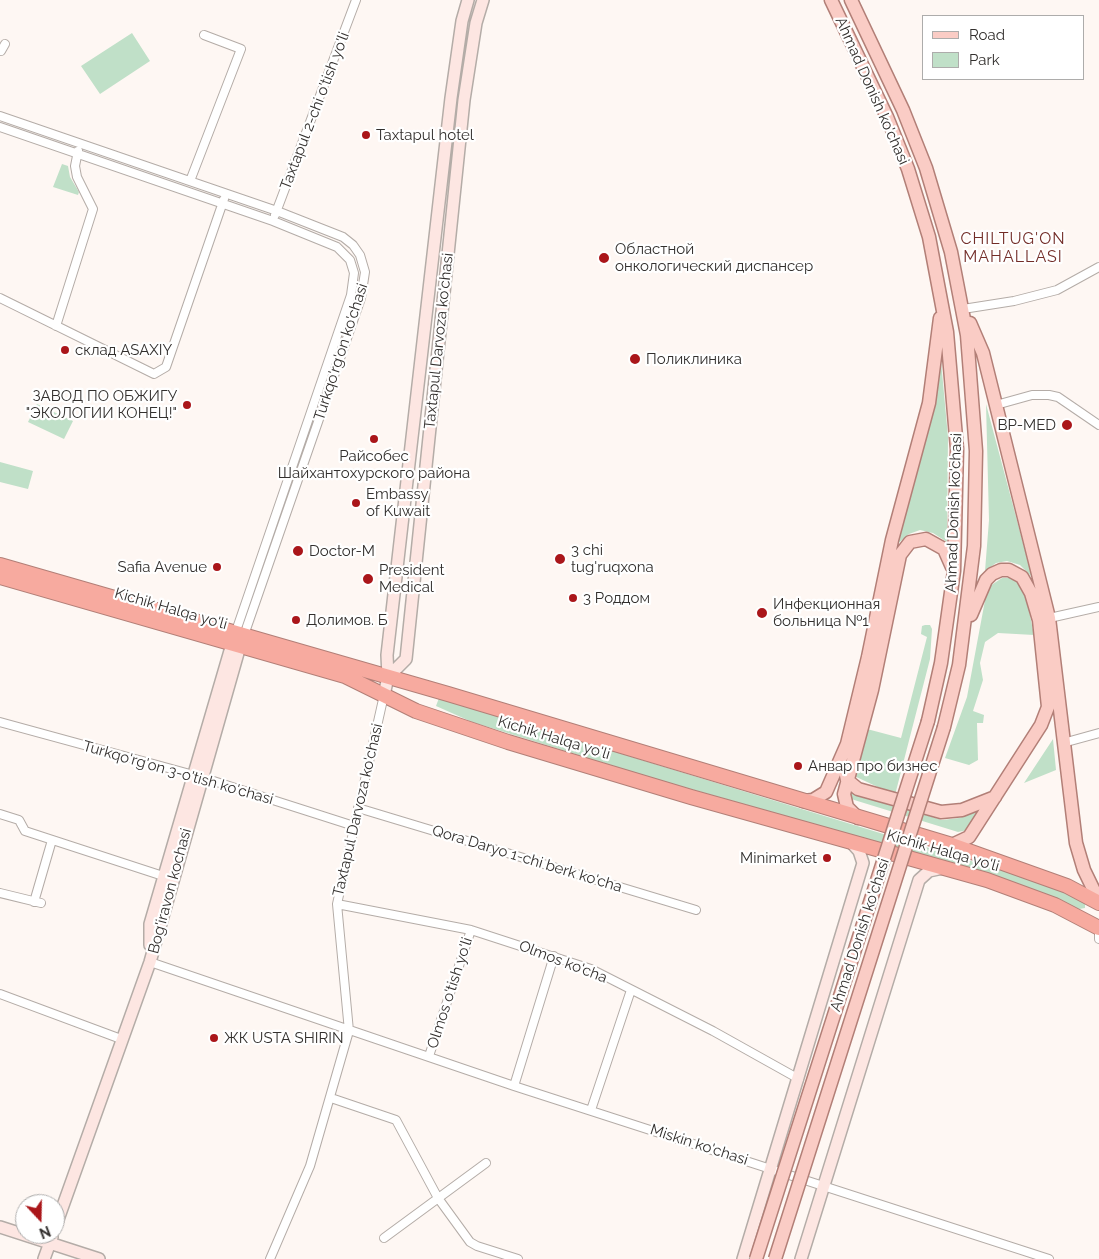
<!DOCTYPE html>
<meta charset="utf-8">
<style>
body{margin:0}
#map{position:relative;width:1099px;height:1259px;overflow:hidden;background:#fef7f3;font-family:Raleway,sans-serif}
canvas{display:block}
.legend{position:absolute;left:922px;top:15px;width:162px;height:65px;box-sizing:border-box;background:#fff;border:1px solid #adacab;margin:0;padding:6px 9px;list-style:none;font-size:15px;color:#33302e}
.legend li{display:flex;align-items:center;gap:10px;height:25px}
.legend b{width:25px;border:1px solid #adacab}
.north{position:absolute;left:15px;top:1194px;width:50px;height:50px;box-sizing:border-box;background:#fff;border:1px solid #adacab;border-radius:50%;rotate:159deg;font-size:14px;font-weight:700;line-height:20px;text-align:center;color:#33302e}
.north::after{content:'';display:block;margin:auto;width:18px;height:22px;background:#aa161a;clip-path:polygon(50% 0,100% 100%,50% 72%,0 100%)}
</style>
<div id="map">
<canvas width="1099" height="1259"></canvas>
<ul class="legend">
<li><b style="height:6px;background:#faccc5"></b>Road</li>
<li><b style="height:14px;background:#c0e0c8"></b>Park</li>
</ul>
<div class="north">N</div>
</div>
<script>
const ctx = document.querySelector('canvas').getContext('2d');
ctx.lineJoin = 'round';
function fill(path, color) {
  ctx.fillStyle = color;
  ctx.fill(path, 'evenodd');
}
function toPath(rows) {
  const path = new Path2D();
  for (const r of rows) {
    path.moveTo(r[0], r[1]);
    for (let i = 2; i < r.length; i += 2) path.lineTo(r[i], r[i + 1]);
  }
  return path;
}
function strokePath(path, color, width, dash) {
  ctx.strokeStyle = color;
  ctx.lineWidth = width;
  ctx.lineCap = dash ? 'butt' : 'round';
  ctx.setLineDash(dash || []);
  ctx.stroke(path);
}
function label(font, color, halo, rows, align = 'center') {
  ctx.font = font + ' Raleway,sans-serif';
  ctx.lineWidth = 4.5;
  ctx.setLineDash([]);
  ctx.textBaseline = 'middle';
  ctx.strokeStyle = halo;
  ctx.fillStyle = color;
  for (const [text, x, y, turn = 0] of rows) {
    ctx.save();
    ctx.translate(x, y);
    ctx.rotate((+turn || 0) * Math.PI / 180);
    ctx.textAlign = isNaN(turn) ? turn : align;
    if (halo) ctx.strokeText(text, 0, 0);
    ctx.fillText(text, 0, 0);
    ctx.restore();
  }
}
fill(toPath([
 [132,33,150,61,100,94,81,66],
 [62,164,68,166,70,177,79,192,78,195,53,187],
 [941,361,948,437,947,542,933,533,920,530,909,534,895,546,933,408],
 [37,404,73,421,64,439,28,422],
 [986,404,1032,577,1020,565,1007,561,996,563,985,571,989,520],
 [0,462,33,471,28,489,0,482],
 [1002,578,1012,578,1020,583,1025,591,1034,635,998,633,985,642,980,663,983,680,973,711,984,715,983,723,977,723,978,760,969,765,945,758,967,697,986,595,990,586],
 [925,625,930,625,932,629,930,659,895,795,852,775,867,729,901,738,927,637,921,634,922,626],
 [439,698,1050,885,1085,902,1085,908,1079,909,1046,894,955,864,659,780,472,722,436,706],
 [1053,739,1056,770,1024,783],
 [850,787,856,794,942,820,959,818,979,811,968,830,958,832,851,799]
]), '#c0e0c8');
const street = toPath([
 [1,51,5,44],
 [0,116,277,211,343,237,353,245,360,255,365,272,361,298,243,638],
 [0,127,273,221,337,247,350,260,354,273,351,295,235,634],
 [190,181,241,49,204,35],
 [275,215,356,0],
 [0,298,154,374,166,367,224,199],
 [963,309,1014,301,1057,290,1099,267],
 [56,326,93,209,77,177,75,166,78,151],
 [996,405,1032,395,1049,395,1058,397,1099,425],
 [1045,619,1099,607],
 [0,722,201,777,354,826],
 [1063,743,1099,733],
 [358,808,696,910],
 [0,814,19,820,25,831,163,876],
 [0,893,41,903],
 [34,902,52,840],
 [337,904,471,930,591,969,713,1031,799,1079],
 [1099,927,1099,939],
 [150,962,514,1086,1049,1259],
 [0,994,121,1039],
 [429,1056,471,930],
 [514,1086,554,956],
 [331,1098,396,1120,438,1198,470,1242,477,1246,518,1259],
 [591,1110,631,990],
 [384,1238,486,1163],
 [270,1259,310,1166,349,1031,337,904,384,695]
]);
const secondary = toPath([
 [388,677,406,659,464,100,476,23,483,0],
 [384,695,388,677,387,655,451,98,462,21,468,0],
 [150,945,150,924,232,644],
 [0,1227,99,1259],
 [55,1228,150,962,240,646],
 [44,1259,52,1237],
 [743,1259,863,863,859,851,850,841],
 [801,1259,919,880,929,871,943,868]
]);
const primary = toPath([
 [831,0,887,117,908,169,929,237,947,332,957,449,954,571,941,663,928,721],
 [851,0,903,110,926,168,951,252,967,335,976,451,974,546,959,665,944,727],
 [970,323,983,353,1049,618,1076,843,1084,870,1099,901],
 [846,775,847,780,858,789,941,812,962,810,995,797],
 [803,801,813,800,826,792,847,744,868,657,892,540,929,403,940,318],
 [858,818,847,807,844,794,872,690,900,555,910,542,926,539,944,549,952,567],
 [952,845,969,837,1041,725,1048,707,1039,620,1031,593,1022,577,1009,570,1001,570,992,574,986,580,971,615]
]);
const highway = toPath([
 [0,565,448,694,952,845,1067,886,1099,903],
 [0,577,345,676,416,711,508,742,691,797,987,880,1055,905,1099,928]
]);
strokePath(street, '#b4aca7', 10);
strokePath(secondary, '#b4aca7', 14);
strokePath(primary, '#b27f77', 15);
strokePath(highway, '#b27f77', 16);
strokePath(street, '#fff', 8);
strokePath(secondary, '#fde6e2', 11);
strokePath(primary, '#faccc5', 12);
strokePath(highway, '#f7aa9f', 14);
const primaryBridge = toPath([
 [756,1259,928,721],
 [775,1259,944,727]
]);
strokePath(primaryBridge, '#b27f77', 15, []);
strokePath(primaryBridge, '#faccc5', 12);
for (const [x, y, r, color] of [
 [366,135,5,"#aa161a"],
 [604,258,6,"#aa161a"],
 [65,350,5,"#aa161a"],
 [635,359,6,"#aa161a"],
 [187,405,5,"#aa161a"],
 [1067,425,6,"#aa161a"],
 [374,439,5,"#aa161a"],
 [356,503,5,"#aa161a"],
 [298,551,6,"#aa161a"],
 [560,559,6,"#aa161a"],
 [217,567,5,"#aa161a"],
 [368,579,6,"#aa161a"],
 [573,598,5,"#aa161a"],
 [762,613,6,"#aa161a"],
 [296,620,5,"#aa161a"],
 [798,766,5,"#aa161a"],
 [827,858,5,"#aa161a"],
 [214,1038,5,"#aa161a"]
]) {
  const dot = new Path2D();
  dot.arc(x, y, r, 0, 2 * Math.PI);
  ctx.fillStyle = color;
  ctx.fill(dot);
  strokePath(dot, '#fff', 2);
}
label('15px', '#33302e', '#fff', [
 ["Ahmad Donish ko'chasi",872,91,66],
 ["Taxtapul 2-chi o'tish yo'li",315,111,-69],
 ["Taxtapul Darvoza ko'chasi",439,341,-84],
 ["Turkqo'rg'on ko'chasi",341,352,-72],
 ["Ahmad Donish ko'chasi",954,513,-88],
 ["Kichik Halqa yo'li",171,609,16],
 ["Kichik Halqa yo'li",554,738,17],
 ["Turkqo'rg'on 3-o'tish ko'chasi",178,773,16],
 ["Taxtapul Darvoza ko'chasi",358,810,-77],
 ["Kichik Halqa yo'li",943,851,16],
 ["Qora Daryo 1-chi berk ko'cha",527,859,17],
 ["Bog'iravon kochasi",170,891,-75],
 ["Ahmad Donish ko'chasi",860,935,-72],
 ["Olmos ko'cha",563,962,21],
 ["Olmos o'tish yo'li",450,993,-72],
 ["Miskin ko'chasi",699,1145,18]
]);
label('15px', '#33302e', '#fff', [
 ["Taxtapul hotel",376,135],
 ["Областной",615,249],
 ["онкологический диспансер",615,266],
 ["склад ASAXIY",75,350],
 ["Поликлиника",646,359],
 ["ЗАВОД ПО ОБЖИГУ",177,396,"right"],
 ["\"ЭКОЛОГИИ КОНЕЦ!\"",177,413,"right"],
 ["BP-MED",1056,425,"right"],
 ["Райсобес",374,456,"center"],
 ["Шайхантохурского района",374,473,"center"],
 ["Embassy",366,494],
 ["of Kuwait",366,511],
 ["3 chi",571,550],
 ["tug'ruqxona",571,567],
 ["Doctor-M",309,551],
 ["Safia Avenue",207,567,"right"],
 ["President",379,570],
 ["Medical",379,587],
 ["3 Роддом",583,598],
 ["Инфекционная",773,604],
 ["больница №1",773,621],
 ["Долимов. Б",306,620],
 ["Анвар про бизнес",808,766],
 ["Minimarket",817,858,"right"],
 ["ЖК USTA SHIRIN",224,1038]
], 'left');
ctx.letterSpacing = '1px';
label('16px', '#732d28', '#fff', [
 ["CHILTUG'ON",1013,239],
 ["MAHALLASI",1013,257]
]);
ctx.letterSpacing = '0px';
</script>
